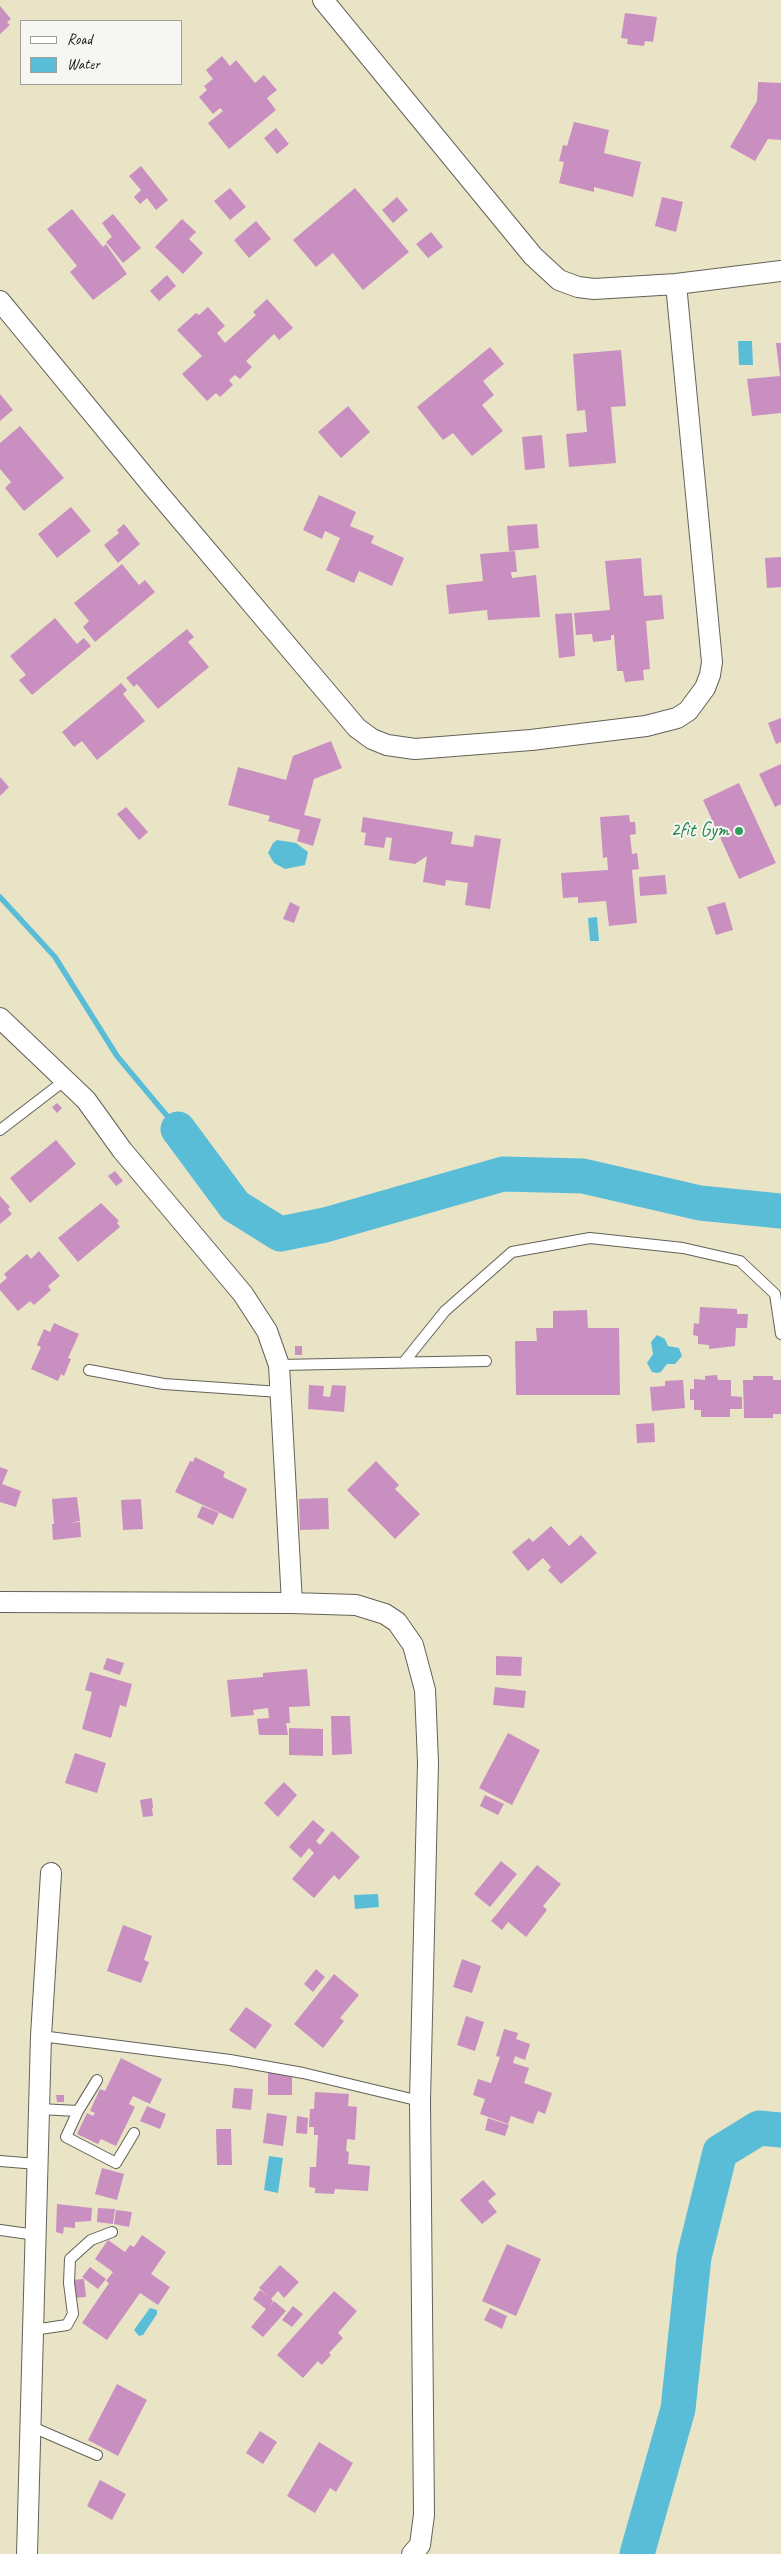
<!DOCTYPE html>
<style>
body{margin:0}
#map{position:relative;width:781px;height:2554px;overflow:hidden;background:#e9e4c6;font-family:Caveat,sans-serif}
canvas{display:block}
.legend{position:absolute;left:20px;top:20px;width:162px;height:65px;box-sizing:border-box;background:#f6f6f2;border:1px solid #9f9f9c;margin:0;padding:6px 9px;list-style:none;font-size:15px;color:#1c1c1c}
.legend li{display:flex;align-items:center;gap:10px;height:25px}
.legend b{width:25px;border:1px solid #9f9f9c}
</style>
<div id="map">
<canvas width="781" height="2554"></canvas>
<ul class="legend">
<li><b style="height:6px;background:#fff"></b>Road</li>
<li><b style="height:14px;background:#5abdd8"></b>Water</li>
</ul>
</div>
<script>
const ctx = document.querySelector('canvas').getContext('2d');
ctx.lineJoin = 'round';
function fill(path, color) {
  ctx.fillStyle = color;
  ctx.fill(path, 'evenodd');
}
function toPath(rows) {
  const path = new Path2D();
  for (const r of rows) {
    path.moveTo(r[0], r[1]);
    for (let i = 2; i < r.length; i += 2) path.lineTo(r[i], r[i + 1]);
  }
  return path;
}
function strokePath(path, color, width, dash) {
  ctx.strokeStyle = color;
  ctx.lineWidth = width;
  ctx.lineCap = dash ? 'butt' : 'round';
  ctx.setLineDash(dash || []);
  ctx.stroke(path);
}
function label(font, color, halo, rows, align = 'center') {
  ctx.font = font + ' Caveat,sans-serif';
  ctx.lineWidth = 4;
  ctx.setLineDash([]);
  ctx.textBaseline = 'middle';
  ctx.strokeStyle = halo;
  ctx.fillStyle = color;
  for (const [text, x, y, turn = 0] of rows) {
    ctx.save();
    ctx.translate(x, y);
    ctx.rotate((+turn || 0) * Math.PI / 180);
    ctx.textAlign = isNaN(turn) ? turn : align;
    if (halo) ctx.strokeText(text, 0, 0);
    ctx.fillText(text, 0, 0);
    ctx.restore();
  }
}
fill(toPath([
 [738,341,752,341,753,365,739,365],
 [277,840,296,843,308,852,305,865,285,869,274,863,268,853,273,843],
 [597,917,599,941,590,941,588,918],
 [657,1335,665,1339,668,1346,679,1348,682,1356,675,1364,667,1364,661,1372,657,1373,652,1372,647,1363,653,1354,651,1342],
 [378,1894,379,1907,355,1909,354,1895],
 [269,2156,283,2158,278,2193,264,2190],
 [150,2308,157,2310,157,2314,143,2335,139,2336,134,2330]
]), '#5abdd8');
strokePath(toPath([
 [0,897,55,957,117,1056,178,1129]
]), '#5abdd8', 5.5);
strokePath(toPath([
 [178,1129,235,1206,280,1234,325,1225,503,1174,583,1176,700,1203,781,1211],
 [637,2554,678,2409,694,2257,720,2152,759,2128,781,2130]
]), '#5abdd8', 35);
fill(toPath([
 [0,6,11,19,7,22,10,25,0,34],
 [625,13,657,17,653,42,645,41,644,46,627,44,628,39,621,38],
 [222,56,230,66,236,60,255,83,264,75,277,90,267,98,276,110,229,149,208,123,223,111,220,108,213,114,199,97,207,90,204,86,213,79,206,70],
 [758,82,781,83,781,140,768,139,755,161,730,147,757,101],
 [574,122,609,130,604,153,641,162,633,197,594,187,594,192,559,183,564,162,559,161,563,145,567,146],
 [276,128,289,144,277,154,264,138],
 [141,166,168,200,156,210,147,198,140,204,134,197,141,190,129,176],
 [230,188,246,207,230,220,214,201],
 [355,188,409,252,363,290,333,253,316,267,293,240],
 [397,197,408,210,393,223,382,210],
 [662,197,683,202,676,232,655,226],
 [72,209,103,247,106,244,127,274,93,300,70,272,77,266,47,229],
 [113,214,141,248,123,263,106,242,112,237,102,223],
 [182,219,196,232,189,239,203,253,183,274,155,247],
 [256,221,271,239,249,258,234,240],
 [431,232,443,247,428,258,416,244],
 [167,275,176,286,159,301,150,291],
 [267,299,293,328,279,340,274,334,246,361,252,367,240,379,235,375,229,380,233,385,220,397,216,393,207,401,182,374,202,356,177,330,196,313,199,315,208,307,225,326,217,333,225,343,256,315,253,312],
 [776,343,781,343,781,413,752,416,747,379,780,376],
 [490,347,504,364,483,381,494,395,482,405,503,431,472,456,453,433,443,440,417,407],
 [621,350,626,406,611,407,616,463,569,467,566,434,587,432,585,410,577,411,573,354],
 [0,394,13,410,0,421],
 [348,406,370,432,341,458,318,432],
 [20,426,64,478,24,511,5,488,11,482,0,469,0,443],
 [542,435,545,468,525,470,522,437],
 [319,495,356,512,350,526,374,536,371,543,404,558,392,586,359,571,354,583,326,570,340,538,325,531,322,539,303,530],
 [71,507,91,531,57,558,38,534],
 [124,524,140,544,118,563,104,545,119,533,117,530],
 [537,524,539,548,509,551,507,526],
 [515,551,517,572,511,572,512,578,536,575,540,617,488,620,487,610,449,614,446,585,483,581,480,554],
 [781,557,781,587,767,588,765,558],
 [641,558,644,596,662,595,664,619,646,621,650,669,643,670,644,680,625,682,623,671,617,671,614,635,611,635,611,640,593,642,592,634,576,635,574,613,610,610,605,561],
 [122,564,139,585,145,580,155,592,95,642,83,627,89,621,74,603],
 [572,613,575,656,559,658,555,614],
 [55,618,77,644,84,638,91,646,32,695,19,680,26,675,10,656],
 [187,629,194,637,188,642,209,667,158,709,137,684,134,687,126,678],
 [121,683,127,690,123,694,145,721,97,760,82,741,74,747,62,732],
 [781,718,781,742,776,744,768,723],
 [331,741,342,768,314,779,304,815,321,819,313,846,297,841,300,830,268,821,270,816,228,805,238,767,286,780,293,756],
 [781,764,781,804,775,807,759,774],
 [0,777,9,787,0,796],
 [739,783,776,863,739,879,703,800],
 [126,807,148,832,139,840,117,814],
 [629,815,630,822,635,822,636,834,630,835,632,854,637,853,639,869,632,870,637,923,609,926,606,901,578,903,578,897,563,898,561,873,608,870,607,857,603,858,600,817],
 [363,817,453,832,451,844,473,847,475,835,501,839,490,909,465,905,468,883,446,880,445,886,423,882,427,856,415,864,389,860,392,838,386,837,384,848,364,845,366,833,361,832],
 [665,875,667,894,640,896,639,877],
 [290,902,300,907,294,923,283,919],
 [725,902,733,930,716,935,707,907],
 [57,1103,62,1108,57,1113,52,1107],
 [56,1140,76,1164,30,1203,10,1178],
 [115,1171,123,1181,116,1186,108,1176],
 [0,1196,10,1207,8,1209,12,1214,0,1224],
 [101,1203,119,1221,117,1223,120,1227,78,1262,58,1238],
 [39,1251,60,1276,48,1286,51,1290,34,1305,30,1301,18,1311,0,1290,0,1284,7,1278,4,1274,27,1254,31,1259],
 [700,1307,737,1309,737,1314,748,1314,747,1328,736,1328,735,1346,709,1349,709,1345,698,1344,698,1336,693,1335,694,1323,699,1324],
 [587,1310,588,1328,619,1328,620,1395,516,1395,515,1341,537,1341,536,1328,553,1328,553,1311],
 [54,1323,79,1334,68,1358,71,1359,64,1376,61,1374,58,1381,31,1369,41,1347,37,1345,44,1329,50,1332],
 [295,1346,302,1346,302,1355,295,1355],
 [717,1375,718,1380,731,1380,731,1396,742,1397,742,1409,730,1409,730,1417,701,1417,701,1410,694,1410,694,1400,690,1400,690,1389,694,1389,694,1379,705,1380,705,1376],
 [753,1376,773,1376,773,1380,781,1380,781,1414,773,1414,773,1418,744,1418,743,1380,753,1380],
 [683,1380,685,1408,652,1411,650,1387,665,1386,665,1381],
 [309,1385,324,1386,323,1396,330,1397,332,1385,346,1386,344,1412,308,1409],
 [654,1423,655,1442,637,1443,636,1424],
 [195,1457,225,1472,223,1477,247,1489,233,1519,175,1492,190,1461,193,1462],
 [376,1461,399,1485,395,1489,420,1514,395,1539,347,1490],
 [0,1467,8,1470,2,1484,21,1491,16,1507,0,1502],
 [77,1497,80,1521,70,1523,80,1522,81,1537,53,1540,52,1524,54,1524,52,1499],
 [328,1498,329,1529,300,1530,299,1499],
 [141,1499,143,1529,123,1530,121,1500],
 [202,1506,219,1513,213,1525,197,1517],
 [551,1526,569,1546,581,1535,597,1553,561,1584,548,1570,551,1567,543,1558,528,1571,512,1552,529,1538,533,1542],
 [496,1656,522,1657,521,1676,496,1675],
 [107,1658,124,1663,120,1675,103,1669],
 [307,1669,310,1706,289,1707,290,1723,286,1723,288,1735,259,1735,257,1719,269,1718,268,1708,253,1710,254,1715,231,1717,227,1680,263,1677,263,1673],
 [90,1672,132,1684,126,1707,120,1705,111,1738,82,1729,92,1692,85,1690],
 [495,1687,526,1691,524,1708,493,1705],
 [331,1716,350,1716,352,1754,332,1755],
 [289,1728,323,1729,323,1756,289,1755],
 [508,1733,540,1750,512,1805,479,1788],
 [75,1753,106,1763,97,1793,65,1783],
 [284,1782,297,1795,278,1817,264,1803],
 [485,1795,504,1804,498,1815,480,1806],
 [152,1798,153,1808,146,1808,152,1808,153,1816,143,1817,140,1800],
 [313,1820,325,1830,316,1841,320,1845,332,1831,360,1857,339,1880,334,1875,314,1898,292,1879,314,1853,309,1848,301,1858,289,1847],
 [501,1861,517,1874,490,1907,474,1894],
 [537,1865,561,1884,543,1906,547,1910,526,1937,508,1922,502,1930,491,1921],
 [123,1925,152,1936,144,1960,149,1962,141,1983,107,1971],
 [462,1959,481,1966,472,1993,453,1987],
 [316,1969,325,1977,313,1992,304,1984],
 [334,1974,359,1995,340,2018,344,2021,323,2048,294,2024],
 [246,2007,272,2025,255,2049,229,2030],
 [466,2016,484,2022,475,2051,457,2045],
 [504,2029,518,2033,516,2039,530,2044,525,2060,515,2056,513,2063,529,2068,524,2083,552,2093,545,2114,538,2111,533,2124,511,2116,508,2124,480,2114,485,2099,473,2095,478,2079,491,2083,500,2057,496,2056],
 [121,2058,162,2079,150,2104,133,2096,129,2104,135,2107,116,2146,101,2139,98,2144,77,2134,87,2113,93,2116,95,2113,90,2111,100,2089,105,2091],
 [268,2072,292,2073,292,2095,268,2095],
 [234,2088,253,2089,251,2110,232,2108],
 [315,2092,349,2094,348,2106,357,2107,355,2140,347,2139,346,2151,349,2152,348,2164,370,2166,368,2191,335,2189,334,2194,315,2193,315,2188,309,2187,310,2167,316,2167,318,2135,314,2135,314,2127,309,2127,310,2109,314,2109],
 [56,2095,64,2095,64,2102,57,2102],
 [147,2106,166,2114,160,2129,140,2121],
 [267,2113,287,2116,283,2146,263,2143],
 [297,2116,308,2118,307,2134,296,2133],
 [488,2118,509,2125,505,2136,485,2130],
 [216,2129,231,2129,232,2165,217,2165],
 [102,2168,124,2174,117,2200,95,2194],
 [483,2180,496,2194,488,2201,497,2212,482,2224,460,2200],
 [57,2204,92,2208,91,2221,75,2222,75,2228,64,2227,63,2234,56,2232],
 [98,2208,115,2209,113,2224,97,2222],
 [116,2210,132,2212,129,2227,114,2224],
 [142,2235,166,2252,151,2274,170,2287,158,2305,140,2293,107,2340,82,2323,109,2283,106,2281,113,2272,95,2259,108,2240,125,2252,130,2245,134,2247],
 [507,2244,541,2259,516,2316,482,2301],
 [280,2265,299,2282,284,2298,278,2291,271,2299,273,2301,270,2306,274,2301,286,2311,263,2337,251,2327,266,2309,253,2299,260,2290,268,2296,259,2288],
 [90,2267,106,2279,98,2289,82,2277],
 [84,2279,86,2297,73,2298,71,2280],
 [334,2291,357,2311,338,2333,343,2338,329,2353,331,2355,322,2365,318,2361,303,2378,277,2355],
 [293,2306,303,2314,292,2327,282,2320],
 [490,2308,507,2316,502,2329,484,2320],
 [117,2384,147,2400,118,2456,88,2440],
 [260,2431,277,2442,263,2464,246,2453],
 [319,2442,353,2463,336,2492,330,2488,315,2513,287,2496],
 [100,2480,126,2494,112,2520,87,2506]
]), '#ca8fc1');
const lane = toPath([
 [0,1130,64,1081],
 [404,1362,445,1311,512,1252,590,1238,683,1248,740,1261,775,1294,781,1334],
 [279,1365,486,1361],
 [89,1370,164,1384,280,1392],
 [41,2036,230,2060,303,2073,420,2101],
 [39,2109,78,2111,97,2080],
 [78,2111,66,2137,116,2163,134,2133],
 [0,2161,37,2164],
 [0,2230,36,2235],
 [33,2330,67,2325,73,2314,69,2283,70,2259,91,2240,112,2232],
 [30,2426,97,2455]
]);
const street = toPath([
 [323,0,533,256,559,280,578,287,594,289,676,284,781,271],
 [0,301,154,488,357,728,372,739,387,745,415,749,531,740,646,726,677,718,688,711,705,688,710,675,712,662,676,284],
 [0,1018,86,1100,122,1150,243,1294,267,1331,279,1365,292,1603],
 [0,1602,292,1603,356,1605,385,1614,397,1622,413,1645,425,1690,428,1762,420,2101,424,2515,420,2545,412,2554],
 [27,2554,41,2036,51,1873]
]);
strokePath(lane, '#646258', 12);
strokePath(street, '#646258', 22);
strokePath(lane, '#fff', 10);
strokePath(street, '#fff', 20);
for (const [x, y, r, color] of [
 [739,831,5,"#2e9e5b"]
]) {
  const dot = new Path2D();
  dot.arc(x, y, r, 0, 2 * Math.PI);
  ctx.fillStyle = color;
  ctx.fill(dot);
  strokePath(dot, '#f6f6f2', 2);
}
label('20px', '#27864d', '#f6f6f2', [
 ["2fit Gym",729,831]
], 'right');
</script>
